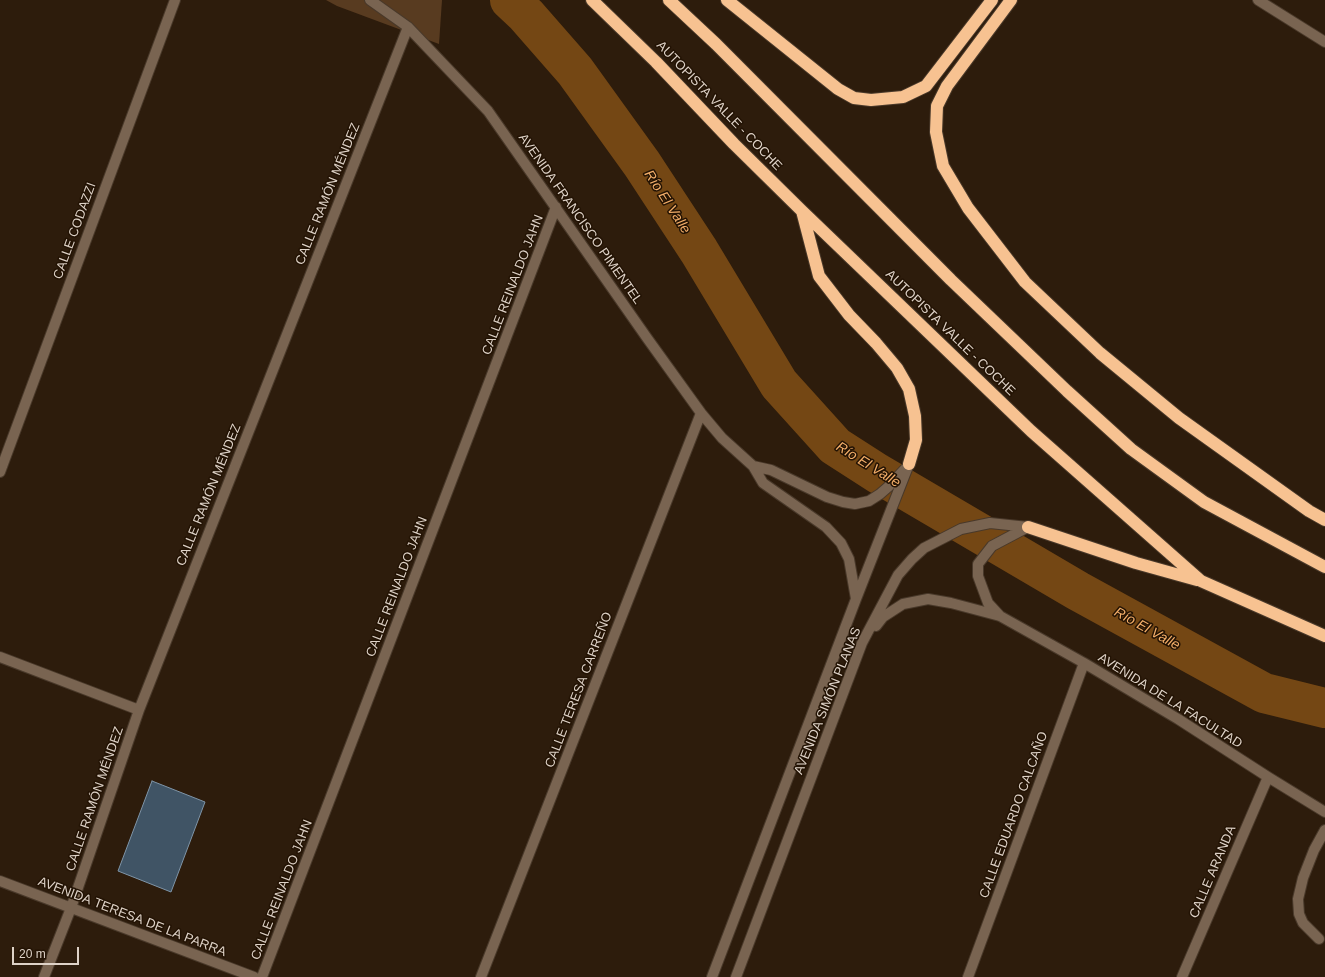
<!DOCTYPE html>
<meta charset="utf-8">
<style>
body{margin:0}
#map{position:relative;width:1325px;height:977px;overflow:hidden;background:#2d1c0c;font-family:Arial,sans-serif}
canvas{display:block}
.scale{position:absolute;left:12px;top:947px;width:67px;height:18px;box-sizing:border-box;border:2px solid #ded2c7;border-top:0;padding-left:5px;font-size:12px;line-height:14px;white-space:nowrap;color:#ded2c7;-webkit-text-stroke:3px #231304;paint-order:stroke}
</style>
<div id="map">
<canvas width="1325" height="977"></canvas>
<div class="scale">20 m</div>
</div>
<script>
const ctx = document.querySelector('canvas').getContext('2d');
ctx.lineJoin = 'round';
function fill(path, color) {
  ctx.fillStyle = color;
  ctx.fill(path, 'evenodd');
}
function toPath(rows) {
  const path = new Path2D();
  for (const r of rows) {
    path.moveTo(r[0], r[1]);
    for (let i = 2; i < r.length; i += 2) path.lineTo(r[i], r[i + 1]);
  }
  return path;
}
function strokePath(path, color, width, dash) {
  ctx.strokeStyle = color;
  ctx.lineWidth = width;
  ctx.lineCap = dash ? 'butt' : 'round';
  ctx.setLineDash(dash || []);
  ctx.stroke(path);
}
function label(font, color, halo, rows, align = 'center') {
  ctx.font = font + ' Arial,sans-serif';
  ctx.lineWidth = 3;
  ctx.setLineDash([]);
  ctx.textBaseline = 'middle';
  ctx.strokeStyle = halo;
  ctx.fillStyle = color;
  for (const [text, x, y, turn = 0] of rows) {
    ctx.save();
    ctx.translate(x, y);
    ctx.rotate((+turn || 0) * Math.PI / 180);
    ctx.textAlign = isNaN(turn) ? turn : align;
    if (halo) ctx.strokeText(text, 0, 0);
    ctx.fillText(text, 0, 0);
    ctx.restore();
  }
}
fill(toPath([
 [326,0,442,0,439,44,337,6]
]), '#583b20');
strokePath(toPath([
 [510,0,526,15,575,71,642,164,699,251,779,384,835,446,877,473,1078,591,1264,693,1325,708]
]), '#744714', 40);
const building = toPath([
 [152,781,205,802,171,892,118,871,152,781]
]);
fill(building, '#405465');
strokePath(building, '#7f95a8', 1);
const minor = toPath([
 [370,0,408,27,488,111,647,338,701,413,722,438,753,466,763,483,826,527,841,543,849,559,856,599],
 [1258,0,1325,42],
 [753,466,771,470,827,497,843,502,855,504,869,501,880,494,888,487,905,469],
 [0,472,175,0],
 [1000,616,988,603,978,576,978,564,992,546,1028,527],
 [876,626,883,617,903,604,928,599,951,603,1000,616,1084,663,1178,719,1268,777,1325,812],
 [0,657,139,710],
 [0,881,254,977],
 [1319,939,1303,923,1299,914,1298,899,1303,878,1314,850,1325,830],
 [44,977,71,908,139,710,408,27],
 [262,977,556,207],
 [481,977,701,413],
 [712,977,856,599,909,464],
 [736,977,862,643,898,575,912,559,924,548,961,529,990,523,1028,527],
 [968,977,1084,663],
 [1182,977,1268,777]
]);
const highway = toPath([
 [592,0,656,62,734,144,802,211,1031,431,1201,581,1325,636],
 [669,0,716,44,951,280,1067,391,1131,449,1204,502,1325,567],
 [727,0,838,89,854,98,871,100,903,97,926,86,992,0],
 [1011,0,947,86,937,106,936,132,943,166,968,208,1025,282,1100,353,1179,418,1309,511,1325,520],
 [802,211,819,276,849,315,876,343,897,368,909,389,915,416,916,440,909,464],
 [1028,527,1136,563,1197,580]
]);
strokePath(minor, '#49392a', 12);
strokePath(highway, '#49392a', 14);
strokePath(minor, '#796451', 10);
strokePath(highway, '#f7c291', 12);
label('13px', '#ded2c7', '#231304', [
 ["AUTOPISTA VALLE - COCHE",719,106,46],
 ["CALLE RAMÓN MÉNDEZ",328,194,-68],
 ["AVENIDA FRANCISCO PIMENTEL",580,219,55],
 ["CALLE CODAZZI",75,231,-70],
 ["CALLE REINALDO JAHN",513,285,-69],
 ["AUTOPISTA VALLE - COCHE",950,333,44],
 ["CALLE RAMÓN MÉNDEZ",209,495,-68],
 ["CALLE REINALDO JAHN",397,587,-69],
 ["CALLE TERESA CARREÑO",579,690,-69],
 ["AVENIDA SIMÓN PLANAS",828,701,-68],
 ["AVENIDA DE LA FACULTAD",1170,701,32],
 ["CALLE RAMÓN MÉNDEZ",95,799,-71],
 ["CALLE EDUARDO CALCAÑO",1014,815,-70],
 ["CALLE ARANDA",1213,872,-67],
 ["CALLE REINALDO JAHN",282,890,-69],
 ["AVENIDA TERESA DE LA PARRA",132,917,21]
]);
label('italic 14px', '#f3ae69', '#231304', [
 ["Río El Valle",667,202,57],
 ["Río El Valle",868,465,32],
 ["Río El Valle",1147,629,29]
]);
</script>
